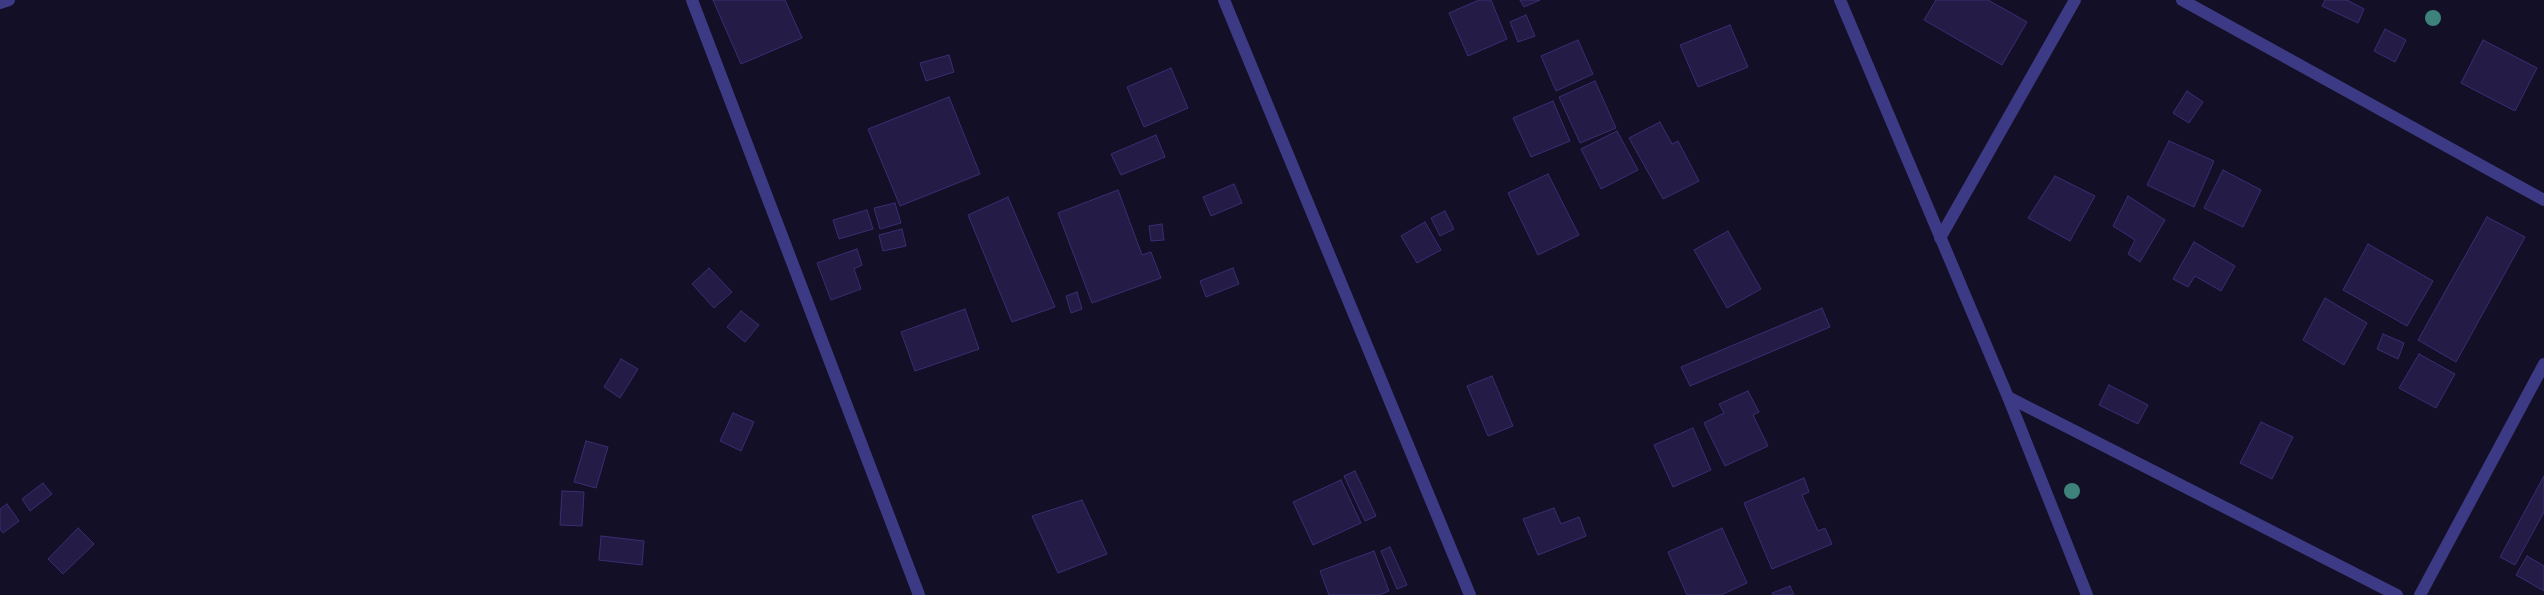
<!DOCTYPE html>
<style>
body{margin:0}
canvas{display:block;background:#130f26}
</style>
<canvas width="2544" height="595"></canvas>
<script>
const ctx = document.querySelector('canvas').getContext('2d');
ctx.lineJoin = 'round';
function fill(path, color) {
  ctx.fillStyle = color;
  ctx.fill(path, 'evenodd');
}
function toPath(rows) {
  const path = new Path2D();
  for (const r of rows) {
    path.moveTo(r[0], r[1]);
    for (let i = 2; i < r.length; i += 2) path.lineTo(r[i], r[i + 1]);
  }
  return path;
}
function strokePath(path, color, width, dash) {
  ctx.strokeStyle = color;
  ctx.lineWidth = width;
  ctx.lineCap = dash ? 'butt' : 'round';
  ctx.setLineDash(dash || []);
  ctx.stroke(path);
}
const building = toPath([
 [713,0,785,0,802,38,741,64,713,0],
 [1479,0,1491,0,1507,39,1468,56,1449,13,1479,0],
 [1520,0,1540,0,1524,7,1520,0],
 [1936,0,1988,0,2027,22,2002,65,1924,20,1936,0],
 [2325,0,2347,0,2364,9,2358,23,2322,6,2325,0],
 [1526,15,1535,36,1518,42,1510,22,1526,15],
 [1730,25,1748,67,1698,87,1680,45,1730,25],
 [2385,29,2406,40,2395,62,2374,51,2385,29],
 [1578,40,1593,74,1556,91,1541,56,1578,40],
 [2483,40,2537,68,2515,111,2461,83,2483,40],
 [949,55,954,72,926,81,920,63,949,55],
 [1171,68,1188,108,1144,127,1127,87,1171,68],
 [1595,81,1616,128,1580,143,1559,97,1595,81],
 [2187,91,2203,102,2189,123,2173,113,2187,91],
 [949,97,980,174,900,206,868,129,949,97],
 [1553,101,1570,141,1531,157,1513,118,1553,101],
 [1660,122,1672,144,1678,141,1699,181,1663,199,1629,138,1660,122],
 [1617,131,1638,170,1601,189,1581,149,1617,131],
 [1156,135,1165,157,1121,175,1111,154,1156,135],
 [2169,141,2214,161,2194,207,2147,185,2169,141],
 [2223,170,2261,190,2243,227,2204,208,2223,170],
 [1548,174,1579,235,1538,255,1508,193,1548,174],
 [2055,176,2095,196,2070,241,2028,218,2055,176],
 [1234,184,1242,203,1211,216,1203,197,1234,184],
 [1118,190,1142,255,1151,252,1161,278,1092,303,1058,213,1118,190],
 [2128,196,2165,220,2140,262,2128,254,2135,240,2113,226,2128,196],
 [1008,197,1055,307,1012,322,968,215,1008,197],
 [895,203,901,223,880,229,874,208,895,203],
 [867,210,873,229,839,239,833,220,867,210],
 [1445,211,1454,229,1440,236,1431,218,1445,211],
 [2487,217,2525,237,2456,362,2418,340,2487,217],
 [1425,222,1441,250,1417,263,1401,236,1425,222],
 [1162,224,1164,240,1151,241,1149,226,1162,224],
 [902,229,906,246,883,251,879,235,902,229],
 [1728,231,1761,289,1727,308,1694,250,1728,231],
 [2194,242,2235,266,2221,291,2195,276,2188,287,2173,279,2194,242],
 [2368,244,2433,281,2407,326,2343,290,2368,244],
 [857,249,862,265,854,269,861,289,831,300,817,263,857,249],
 [709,268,732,292,714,308,692,284,709,268],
 [1233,268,1239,284,1206,297,1200,281,1233,268],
 [1077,292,1082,309,1071,313,1066,296,1077,292],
 [2325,298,2367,323,2344,365,2303,340,2325,298],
 [1822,308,1830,327,1690,386,1681,367,1822,308],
 [965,309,979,349,915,371,901,332,965,309],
 [741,311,759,325,745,342,727,327,741,311],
 [2383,334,2404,343,2398,359,2377,349,2383,334],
 [2419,354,2455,374,2436,408,2399,388,2419,354],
 [621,359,638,369,620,398,604,387,621,359],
 [1492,376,1513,426,1488,436,1467,386,1492,376],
 [2109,385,2148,405,2138,424,2099,405,2109,385],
 [1748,391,1759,412,1753,415,1768,446,1725,466,1704,423,1724,413,1719,404,1748,391],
 [733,413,754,422,741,451,720,441,733,413],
 [2261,422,2293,437,2272,479,2240,463,2261,422],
 [1693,428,1711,470,1673,487,1654,445,1693,428],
 [586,441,608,447,596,488,574,482,586,441],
 [1355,471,1376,516,1365,521,1344,476,1355,471],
 [2544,476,2544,512,2515,565,2500,557,2544,476],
 [1804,478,1809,492,1802,495,1818,531,1825,528,1832,544,1772,569,1744,503,1804,478],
 [1341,480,1361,523,1313,545,1293,502,1341,480],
 [43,483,52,494,30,511,22,499,43,483],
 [562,491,584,492,582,526,560,525,562,491],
 [1082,500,1107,554,1058,573,1032,516,1082,500],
 [7,504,19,521,3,533,0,529,0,509,7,504],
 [1554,508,1561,524,1579,517,1586,536,1538,555,1523,519,1554,508],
 [78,528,94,544,63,574,48,559,78,528],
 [1722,528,1747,583,1721,595,1687,595,1668,552,1722,528],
 [601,536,644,541,642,565,599,560,601,536],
 [1390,547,1407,585,1397,589,1381,551,1390,547],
 [1374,551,1389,591,1379,595,1329,595,1320,571,1374,551],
 [2527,556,2544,566,2544,591,2516,575,2527,556],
 [1790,586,1794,595,1773,595,1772,593,1790,586]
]);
fill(building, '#241b47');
strokePath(building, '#3b2d73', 1);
strokePath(toPath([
 [692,0,919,595],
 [1224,0,1470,595],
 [0,3,9,0]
]), '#3d3a85', 12);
strokePath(toPath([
 [2182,0,2544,200],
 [1940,238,2075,0],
 [2008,397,2397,595]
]), '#3d3a85', 12);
strokePath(toPath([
 [1840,0,2008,397,2087,595],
 [2420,595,2544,364]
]), '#3d3a85', 12);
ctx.fillStyle = '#3d827b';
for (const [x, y] of [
 [2433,18],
 [2072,491]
]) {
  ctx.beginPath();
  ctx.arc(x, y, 8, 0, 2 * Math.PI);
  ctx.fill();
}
</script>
